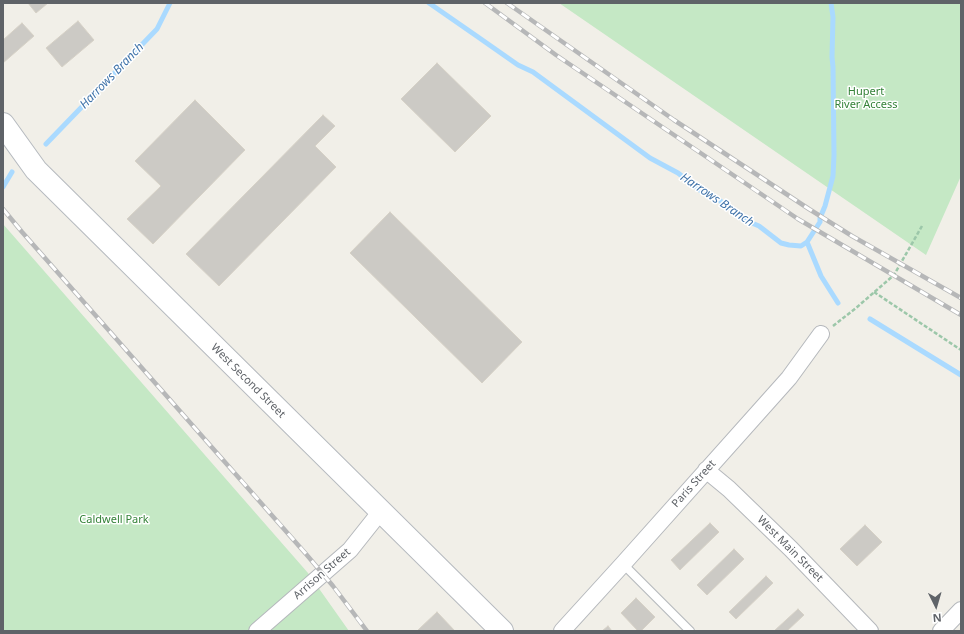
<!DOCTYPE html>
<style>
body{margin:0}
#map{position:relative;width:964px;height:634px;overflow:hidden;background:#f1efe8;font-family:"Noto Sans",sans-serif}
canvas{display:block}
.frame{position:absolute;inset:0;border:4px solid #5f6368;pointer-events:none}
.north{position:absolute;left:916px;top:586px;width:40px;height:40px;-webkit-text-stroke:3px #fff;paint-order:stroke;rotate:175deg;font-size:11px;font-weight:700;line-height:16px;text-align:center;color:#5f6368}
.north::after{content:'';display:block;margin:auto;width:14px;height:18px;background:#5f6368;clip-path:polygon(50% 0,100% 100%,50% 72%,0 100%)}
</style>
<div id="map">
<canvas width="964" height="634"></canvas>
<div class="frame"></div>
<div class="north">N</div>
</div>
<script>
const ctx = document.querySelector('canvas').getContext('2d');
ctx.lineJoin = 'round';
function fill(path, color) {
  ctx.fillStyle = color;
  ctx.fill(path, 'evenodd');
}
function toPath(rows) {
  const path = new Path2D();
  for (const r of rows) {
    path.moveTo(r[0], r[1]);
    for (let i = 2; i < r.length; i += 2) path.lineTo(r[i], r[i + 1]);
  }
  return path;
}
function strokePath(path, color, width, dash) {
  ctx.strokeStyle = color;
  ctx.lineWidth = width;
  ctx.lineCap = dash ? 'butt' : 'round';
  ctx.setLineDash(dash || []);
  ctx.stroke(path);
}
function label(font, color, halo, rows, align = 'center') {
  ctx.font = font + ' "Noto Sans",sans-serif';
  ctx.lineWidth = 3;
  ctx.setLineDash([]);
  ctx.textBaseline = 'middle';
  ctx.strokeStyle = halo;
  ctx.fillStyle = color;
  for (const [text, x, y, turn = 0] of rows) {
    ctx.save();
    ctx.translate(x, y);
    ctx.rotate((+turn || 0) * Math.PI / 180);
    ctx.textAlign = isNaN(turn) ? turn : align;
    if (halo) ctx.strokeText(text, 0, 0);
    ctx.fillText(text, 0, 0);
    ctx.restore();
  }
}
fill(toPath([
 [559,3,961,3,961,176,926,255],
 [3,224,308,573,349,631,3,631]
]), '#c5e8c5');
strokePath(toPath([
 [429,3,478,37,518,65,533,72,650,158,678,173,701,191,707,192,711,194,747,221,759,226,781,243,789,245,801,246,807,242,820,222,820,218,825,206,833,176,834,155,833,67,832,57,833,17,831,3],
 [46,144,157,29,170,3],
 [3,187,12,172],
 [807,242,821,276,838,303],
 [870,319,961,375]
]), '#aadaff', 5);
const building = toPath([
 [28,3,48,3,36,13,28,3],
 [78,21,94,40,62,67,46,48,78,21],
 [22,23,34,36,3,63,3,40,22,23],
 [437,63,491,116,455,152,401,99,437,63],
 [195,100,245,150,153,244,127,219,161,186,135,161,195,100],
 [323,115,335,126,315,146,336,167,219,286,186,254,323,115],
 [390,212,522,342,482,383,350,253,390,212],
 [710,523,719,532,680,570,671,560,710,523],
 [865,525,882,542,857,566,840,549,865,525],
 [734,549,744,559,707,595,697,585,734,549],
 [766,576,773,583,736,619,729,612,766,576],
 [636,598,655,617,641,631,638,631,621,613,636,598],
 [798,609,804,615,787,631,774,631,798,609],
 [437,612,455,631,419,631,418,630,437,612],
 [608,626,612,631,602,631,608,626]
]);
fill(building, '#cccac5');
strokePath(building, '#d6d1c6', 1);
const lane = toPath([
 [623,564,690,631]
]);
const street = toPath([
 [706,470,729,489,791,549,870,631],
 [257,631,350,550,381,511],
 [562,631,623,564,789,378,821,334],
 [941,631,961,610]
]);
const secondary = toPath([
 [3,124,36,170,502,631]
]);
strokePath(lane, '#b5b8bc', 10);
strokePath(street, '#b5b8bc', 18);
strokePath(secondary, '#b6babf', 24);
strokePath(toPath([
 [874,292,961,350],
 [833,326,856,308,894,275,922,226]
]), '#9cc7a9', 2.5, [4, 2]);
strokePath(lane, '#fff', 8);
strokePath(street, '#fff', 16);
strokePath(secondary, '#fff', 22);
const rail = toPath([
 [485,3,556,55,798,219,961,315],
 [507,3,674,120,809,209,852,236,961,298],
 [3,209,22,232,306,554,333,586,367,631]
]);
strokePath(rail, '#b6b7b8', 4.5);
strokePath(rail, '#fff', 3, [9]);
label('11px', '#348238', '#fff', [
 ["Hupert",866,92],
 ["River Access",866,105],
 ["Caldwell Park",114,520]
]);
label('11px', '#5f6368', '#fff', [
 ["West Second Street",248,381,45],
 ["Paris Street",694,484,-48],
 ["West Main Street",790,549,45],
 ["Arrison Street",322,574,-41]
]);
label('italic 12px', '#4174aa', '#fff', [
 ["Harrows Branch",112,76,-46],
 ["Harrows Branch",717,200,34]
]);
</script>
